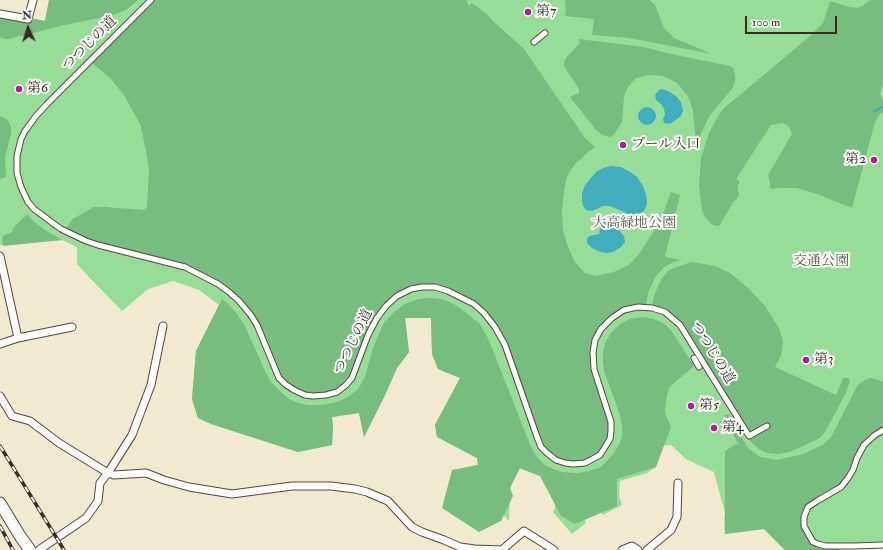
<!DOCTYPE html>
<meta charset="utf-8">
<style>
body{margin:0}
#map{position:relative;width:883px;height:550px;overflow:hidden;background:#f2e9d1;font-family:"IM FELL Double Pica",serif}
canvas{display:block}
.north{position:absolute;left:8px;top:8px;width:40px;height:40px;-webkit-text-stroke:3px #fff;paint-order:stroke;rotate:356deg;font-size:11px;font-weight:700;line-height:16px;text-align:center;color:#3b2a1e}
.north::after{content:'';display:block;margin:auto;width:14px;height:18px;background:#3b2a1e;clip-path:polygon(50% 0,100% 100%,50% 72%,0 100%)}
.scale{position:absolute;left:745px;top:16px;width:92px;height:18px;box-sizing:border-box;border:2px solid #3b2a1e;border-top:0;padding-left:5px;font-size:12px;line-height:14px;white-space:nowrap;color:#3b2a1e;-webkit-text-stroke:3px #fff;paint-order:stroke}
</style>
<div id="map">
<canvas width="883" height="550"></canvas>
<div class="north">N</div>
<div class="scale">100 m</div>
</div>
<script>
const ctx = document.querySelector('canvas').getContext('2d');
ctx.lineJoin = 'round';
function fill(path, color) {
  ctx.fillStyle = color;
  ctx.fill(path, 'evenodd');
}
function toPath(rows) {
  const path = new Path2D();
  for (const r of rows) {
    if (r.length === 3) {
      path.moveTo(r[0] + r[2], r[1]);
      path.arc(r[0], r[1], r[2], 0, 2 * Math.PI);
      continue;
    }
    path.moveTo(r[0], r[1]);
    for (let i = 2; i < r.length; i += 2) path.lineTo(r[i], r[i + 1]);
  }
  return path;
}
function strokePath(path, color, width, dash) {
  ctx.strokeStyle = color;
  ctx.lineWidth = width;
  ctx.lineCap = dash ? 'butt' : 'round';
  ctx.setLineDash(dash || []);
  ctx.stroke(path);
}
function label(font, color, halo, rows, align = 'center') {
  ctx.font = font + ' "IM FELL Double Pica","Noto Serif JP",serif';
  ctx.lineWidth = 4;
  ctx.setLineDash([]);
  ctx.textBaseline = 'middle';
  ctx.strokeStyle = halo;
  ctx.fillStyle = color;
  for (const [text, x, y, turn = 0] of rows) {
    ctx.save();
    ctx.translate(x, y);
    ctx.rotate((+turn || 0) * Math.PI / 180);
    ctx.textAlign = isNaN(turn) ? turn : align;
    if (halo) ctx.strokeText(text, 0, 0);
    ctx.fillText(text, 0, 0);
    ctx.restore();
  }
}
fill(toPath([
 [49,0,883,0,883,547,839,549,839,550,785,550,764,529,725,534,724,522,725,513,714,472,696,464,686,459,671,445,661,446,656,467,647,473,620,481,619,495,622,505,603,515,598,507,583,516,586,523,572,534,553,512,557,503,540,476,518,468,510,488,509,521,500,511,452,470,478,465,477,458,437,437,435,425,460,378,438,369,432,354,431,318,405,318,409,352,397,368,385,395,364,437,359,413,332,417,333,428,332,445,298,452,211,424,198,418,192,399,196,351,219,305,199,290,173,281,148,289,122,311,88,276,77,264,77,247,62,240,0,245,0,16,30,18,45,21]
]), '#96de98');
fill(toPath([
 [49,0,138,0,126,10,110,16,69,24,9,39,5,39,0,37,0,16,30,18,45,21],
 [151,0,467,0,468,6,472,3,487,14,492,20,524,49,585,138,595,147,587,153,575,164,567,176,564,191,562,211,563,230,568,247,575,262,585,273,595,276,614,272,629,265,639,254,660,222,671,192,680,195,665,257,681,260,674,262,664,267,656,276,648,293,646,308,624,310,601,329,593,353,611,431,600,455,585,463,556,460,541,447,501,337,474,304,448,291,422,287,397,297,377,318,352,378,337,392,305,395,279,378,257,325,239,301,194,271,98,245,64,231,73,219,94,207,104,207,144,210,147,207,149,171,146,150,140,124,124,95,111,79,90,61],
 [565,0,650,0,655,5,664,28,674,38,712,54,629,38,592,35,594,19,565,16,566,12],
 [870,0,883,0,883,84,880,94,883,100,883,112,879,115,875,122,852,208,817,194,796,188,779,188,772,189,770,187,770,183,768,175,792,134,790,129,787,125,782,123,771,125,736,179,740,182,738,185,738,190,739,195,736,200,734,201,719,226,715,226,711,224,705,217,702,211,699,185,701,158,704,148,709,133,717,118,723,109,809,37,823,23,830,1,849,7,858,8,865,4],
 [579,39,644,47,662,52,730,66,733,68,735,75,735,83,732,89,719,104,709,117,696,144,693,110,688,96,677,83,663,76,650,75,636,78,628,87,624,96,622,122,614,134,610,137,603,135,596,130,570,97,579,93,579,89,564,66,565,59,580,43],
 [0,116,6,119,9,122,11,127,11,134,9,142,5,157,6,177,0,179],
 [27,214,32,220,45,230,62,240,3,246,2,240,3,236,12,232,13,228],
 [691,262,715,266,730,273,748,288,765,306,779,328,783,341,781,356,775,367,836,395,843,378,848,378,850,380,846,393,825,432,820,438,790,452,778,454,767,453,759,449,748,439,749,436,680,325,665,312,652,308,654,295,662,278,669,270],
 [431,298,442,299,454,304,465,312,480,324,488,338,531,447,537,457,544,464,553,469,562,472,577,473,589,471,601,467,613,454,619,445,622,437,622,427,620,415,604,371,603,362,603,353,605,343,611,333,619,325,629,319,643,317,654,319,663,323,671,330,690,360,694,365,692,368,675,382,669,388,666,401,665,411,666,416,671,427,656,467,617,479,617,506,575,524,561,516,540,476,520,468,510,488,513,496,501,521,479,532,442,508,452,470,478,465,477,458,437,437,435,425,460,378,438,369,432,354,431,318,405,318,409,352,397,368,385,395,364,437,359,413,332,417,333,428,332,445,298,452,211,424,198,418,192,399,196,351,222,299,228,304,237,314,245,326,265,371,271,382,280,391,289,399,298,403,308,405,323,405,337,402,348,397,358,389,365,377,373,348,383,324,394,312,405,304,418,299],
 [870,378,875,379,883,382,883,430,864,445,853,470,841,487,809,507,804,526,818,544,837,547,839,550,785,550,764,529,725,534,725,451,736,444,739,446,724,416,728,414,748,448,760,457,777,460,803,454,824,444,831,437,857,386,861,382]
]), '#78bd80');
fill(toPath([
 [661,89,668,91,676,96,681,102,683,111,681,116,670,124,664,123,663,119,665,115,664,109,661,104,656,100,655,95,658,91],
 [647,116,9],
 [611,166,621,167,632,173,637,177,643,186,646,194,647,204,644,211,636,215,631,215,610,206,603,206,592,211,586,210,583,206,582,200,582,193,585,185,596,172,603,168],
 [604,217,610,217,614,219,617,228,624,236,625,242,621,247,613,252,606,253,598,251,592,248,587,243,587,239,589,236,599,234,602,220]
]), '#41aebf');
strokePath(toPath([
 [874,111,883,107]
]), '#41aebf', 2);
const pedestrian = toPath([
 [151,0,47,104,36,116,25,131,21,139,17,156,17,173,21,187,28,202,34,209,54,224,61,229,86,241,98,245,185,267,218,284,229,292,239,301,250,314,257,325,276,371,279,378,285,384,294,390,305,395,313,396,326,395,337,392,346,385,352,378,368,335,377,318,386,306,397,296,411,289,422,287,435,287,448,291,474,304,484,313,495,327,505,345,537,437,541,447,547,453,556,460,565,463,573,464,585,463,600,455,610,439,611,431,611,422,594,369,593,353,595,340,601,329,612,318,624,310,638,307,652,308,665,312,680,325,749,436,767,426],
 [534,42,545,33],
 [694,358,699,367],
 [883,430,875,435,864,445,857,458,853,470,848,478,841,487,817,501,808,507,804,517,804,526,813,542,818,544,825,546,854,546,883,545]
]);
const minor = toPath([
 [0,14,28,19,33,0],
 [0,256,18,338,0,344],
 [18,338,72,327],
 [0,396,12,416,30,421,59,443,108,473,114,475,146,473,164,480,189,487,232,494,292,486,331,486,355,489,367,492,388,501,412,527,422,532,444,540,460,547,475,549,502,550,524,531,554,550],
 [39,550,86,518,98,501,100,483,108,473,132,435,151,385,163,326],
 [622,550,632,546,638,550],
 [647,550,671,530,677,517,678,483]
]);
const primary = toPath([
 [0,503,20,536,30,550]
]);
strokePath(pedestrian, '#564739', 7);
strokePath(minor, '#564739', 9);
strokePath(primary, '#564739', 13);
strokePath(pedestrian, '#fff', 5);
strokePath(minor, '#fff', 7);
strokePath(primary, '#fff', 11);
const rail = toPath([
 [0,446,64,550],
 [0,526,13,550]
]);
strokePath(rail, '#3b2a1e', 3.5);
strokePath(rail, '#fff', 2, [6]);
for (const [x, y, r, color] of [
 [528,12,4,"#b5179e"],
 [19,89,4,"#b5179e"],
 [623,145,4,"#b5179e"],
 [874,160,4,"#b5179e"],
 [806,360,4,"#b5179e"],
 [691,406,4,"#b5179e"],
 [714,428,4,"#b5179e"]
]) {
  const dot = new Path2D();
  dot.arc(x, y, r, 0, 2 * Math.PI);
  ctx.fillStyle = color;
  ctx.fill(dot);
  strokePath(dot, '#fff', 1.5);
}
label('14px', '#3b2a1e', '#fff', [
 ["第7",536,12],
 ["第6",27,89],
 ["プール入口",631,145],
 ["第2",866,160,"right"],
 ["第3",814,360],
 ["第5",699,406],
 ["第4",722,428]
], 'left');
label('14px', '#3b2a1e', '#fff', [
 ["つつじの道",90,44,-45],
 ["つつじの道",354,342,-64],
 ["つつじの道",712,353,58]
]);
label('14px', '#566043', '#fff', [
 ["大高緑地公園",634,224],
 ["交通公園",821,262]
]);
</script>
